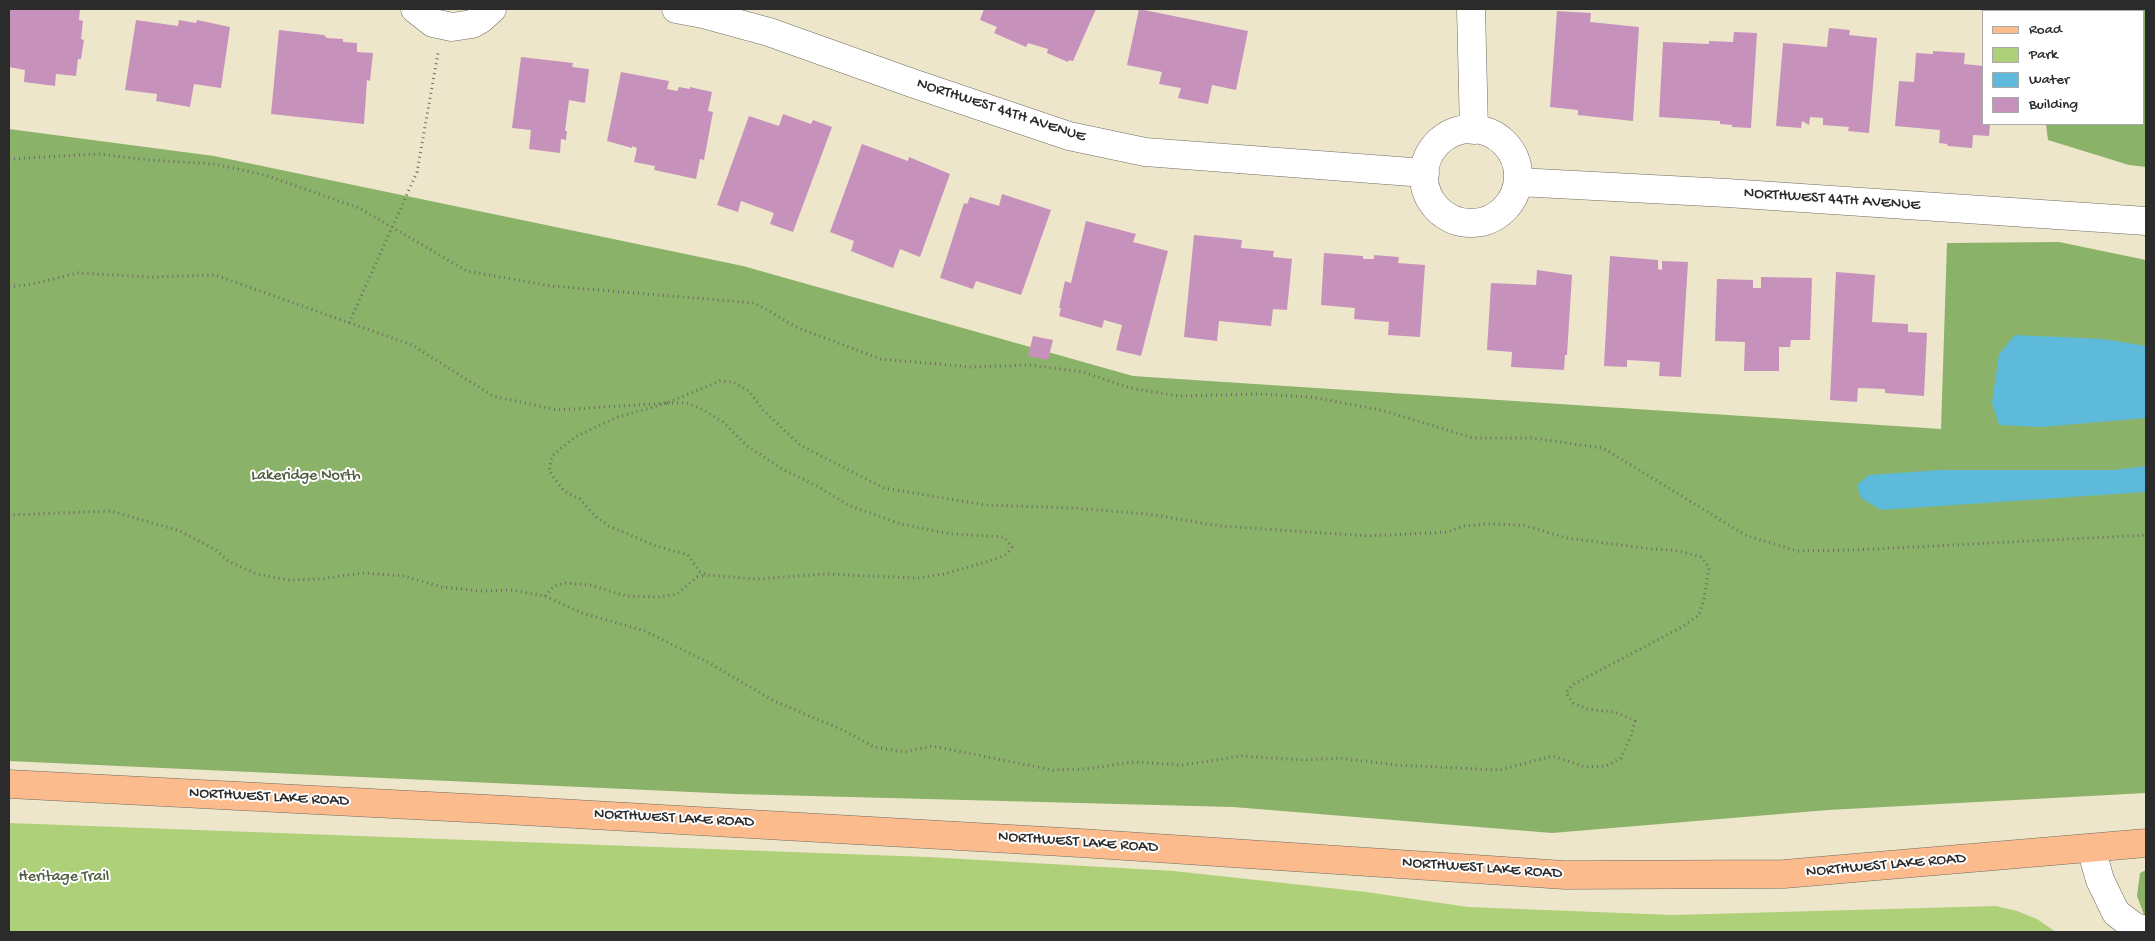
<!DOCTYPE html>
<style>
body{margin:0}
#map{position:relative;width:2155px;height:941px;overflow:hidden;background:#eee6ca;font-family:"Gochi Hand",sans-serif}
canvas{display:block}
.frame{position:absolute;inset:0;border:10px solid #2b2b2b;pointer-events:none}
.legend{position:absolute;left:1982px;top:10px;width:162px;height:115px;box-sizing:border-box;background:#fff;border:1px solid #aaa;margin:0;padding:6px 9px;list-style:none;font-size:15px;color:#2b2b2b}
.legend li{display:flex;align-items:center;gap:10px;height:25px}
.legend b{width:25px;border:1px solid #aaa}
</style>
<div id="map">
<canvas width="2155" height="941"></canvas>
<div class="frame"></div>
<ul class="legend">
<li><b style="height:6px;background:#fbbb8d"></b>Road</li>
<li><b style="height:14px;background:#aed078"></b>Park</li>
<li><b style="height:14px;background:#5dbadb"></b>Water</li>
<li><b style="height:14px;background:#c692bc"></b>Building</li>
</ul>
</div>
<script>
const ctx = document.querySelector('canvas').getContext('2d');
ctx.lineJoin = 'round';
function fill(path, color) {
  ctx.fillStyle = color;
  ctx.fill(path, 'evenodd');
}
function toPath(rows) {
  const path = new Path2D();
  for (const r of rows) {
    if (r.length === 3) {
      path.moveTo(r[0] + r[2], r[1]);
      path.arc(r[0], r[1], r[2], 0, 2 * Math.PI);
      continue;
    }
    path.moveTo(r[0], r[1]);
    for (let i = 2; i < r.length; i += 2) path.lineTo(r[i], r[i + 1]);
  }
  return path;
}
function strokePath(path, color, width, dash) {
  ctx.strokeStyle = color;
  ctx.lineWidth = width;
  ctx.lineCap = dash ? 'butt' : 'round';
  ctx.setLineDash(dash || []);
  ctx.stroke(path);
}
function label(font, color, halo, rows, align = 'center') {
  ctx.font = font + ' "Gochi Hand",sans-serif';
  ctx.lineWidth = 4;
  ctx.setLineDash([]);
  ctx.textBaseline = 'middle';
  ctx.strokeStyle = halo;
  ctx.fillStyle = color;
  for (const [text, x, y, turn = 0] of rows) {
    ctx.save();
    ctx.translate(x, y);
    ctx.rotate((+turn || 0) * Math.PI / 180);
    ctx.textAlign = isNaN(turn) ? turn : align;
    if (halo) ctx.strokeText(text, 0, 0);
    ctx.fillText(text, 0, 0);
    ctx.restore();
  }
}
fill(toPath([
 [9,823,927,857,1174,871,1366,892,1468,907,1673,915,1996,906,2017,911,2037,919,2056,932,9,932]
]), '#aed078');
fill(toPath([
 [2011,9,2146,9,2146,167,2129,165,2048,140,2046,124,2144,124,2144,11,2012,11],
 [9,129,214,156,743,266,1133,376,1941,429,1947,243,2059,242,2146,260,2146,793,1828,810,1552,833,1233,807,735,794,9,761],
 [2146,870,2146,920,2137,896,2140,873]
]), '#8ab268');
fill(toPath([
 [2015,335,2103,339,2146,346,2146,418,2041,427,1999,425,1992,403,1999,354],
 [2146,466,2146,492,1881,510,1861,498,1857,485,1869,475,1940,470,2113,470]
]), '#5dbadb');
fill(toPath([
 [9,9,80,9,79,20,83,21,81,39,84,40,81,59,78,59,76,76,56,74,55,86,24,82,25,70,9,67],
 [984,9,1096,9,1073,61,1069,60,1068,62,1047,53,1048,49,1028,43,1026,47,994,33,997,27,980,20],
 [1139,9,1248,31,1236,90,1212,85,1208,104,1178,98,1181,88,1159,84,1162,72,1127,65],
 [1557,11,1591,13,1590,22,1639,27,1633,121,1578,115,1578,110,1550,107],
 [136,20,178,26,179,20,196,23,197,20,230,27,221,88,194,84,190,107,156,101,157,94,125,90],
 [1829,28,1850,30,1849,35,1877,38,1869,133,1848,131,1849,127,1823,125,1823,118,1810,117,1809,125,1802,121,1801,128,1776,126,1783,43,1827,47],
 [279,30,324,35,327,38,343,39,343,42,357,43,357,52,373,53,370,81,367,80,364,124,271,114],
 [1734,32,1757,33,1751,128,1732,127,1732,125,1720,124,1720,121,1659,117,1663,42,1709,44,1709,41,1733,42],
 [1933,51,1965,53,1964,64,1984,66,1984,124,1990,124,1989,136,1973,135,1972,148,1948,146,1947,144,1939,143,1940,130,1895,126,1899,81,1914,82,1916,53,1933,54],
 [521,57,573,63,572,67,589,69,585,103,569,100,565,131,567,131,566,140,561,139,560,153,529,149,531,130,512,128],
 [621,72,669,81,667,89,677,91,679,87,690,89,690,87,712,92,708,111,713,112,704,160,700,159,696,179,654,170,655,166,634,162,637,148,632,146,632,148,607,141],
 [783,114,811,124,813,120,832,127,793,232,770,224,774,213,741,201,738,212,717,205,749,116,779,126],
 [862,144,908,161,909,157,950,174,920,257,900,249,893,268,851,251,854,241,830,232],
 [1002,194,1051,210,1021,295,976,281,973,289,940,278,964,203,967,204,970,197,999,206],
 [1086,221,1136,234,1133,242,1168,251,1141,356,1116,350,1122,325,1104,320,1102,328,1059,316,1061,308,1059,308,1065,281,1071,283],
 [1194,235,1242,240,1241,248,1274,251,1273,257,1292,259,1287,310,1273,309,1271,326,1219,321,1217,341,1184,337],
 [1324,253,1363,256,1363,259,1374,259,1374,255,1399,257,1398,263,1425,265,1420,337,1388,335,1389,322,1354,319,1355,308,1321,305],
 [1610,256,1658,260,1658,269,1662,270,1662,261,1688,262,1681,377,1659,376,1660,362,1627,360,1627,367,1604,366],
 [1537,270,1572,275,1567,355,1565,355,1564,370,1511,367,1512,352,1487,350,1491,283,1536,285],
 [1836,272,1875,275,1872,322,1908,324,1908,332,1927,333,1924,396,1885,393,1885,389,1858,388,1857,402,1830,400],
 [1761,277,1812,278,1810,340,1791,340,1790,347,1779,347,1779,371,1744,371,1745,342,1715,341,1717,279,1753,280,1753,288,1761,288],
 [1033,336,1053,340,1048,360,1028,356]
]), '#c692bc');
const minor = toPath([
 [415,9,433,23,452,27,472,24,481,19,492,9],
 [676,9,703,14,769,32,912,83,1069,136,1145,152,1425,173],
 [1471,9,1474,130],
 [1471,176,47],
 [1518,182,1727,193,2146,221],
 [2091,848,2100,880,2116,913,2135,927,2146,930]
]);
const major = toPath([
 [9,784,506,810,1080,843,1565,875,1784,874,2146,843]
]);
strokePath(minor, '#6f6c63', 29);
strokePath(major, '#6f6c63', 29);
strokePath(toPath([
 [9,159,98,154,150,160,214,164,265,175,359,208,467,271,551,286,755,303,798,328,881,359,971,367,1031,365,1083,372,1130,388,1179,396,1256,394,1312,397,1385,411,1473,438,1532,438,1603,448,1747,536,1798,551,1855,550,2146,535],
 [9,287,33,284,78,273,150,277,215,275,412,345,493,396,557,410,667,403,720,381,733,382,749,391,763,410,800,445,884,488,986,505,1073,508,1148,514,1220,526,1368,536,1448,532,1463,526,1488,524,1523,525,1567,538,1651,549,1674,550,1701,557,1709,567,1704,599,1699,615,1682,627,1572,685,1566,693,1573,703,1587,709,1615,712,1635,721,1631,736,1621,758,1606,766,1585,767,1553,756,1499,770,1398,765,1339,758,1303,760,1242,756,1183,765,1134,762,1086,769,1053,770,932,746,904,752,874,747,843,730,774,701,711,664,645,631,582,613,545,596,512,590,482,591,441,587,404,576,363,573,320,579,287,580,257,574,228,561,216,550,180,531,111,511,9,515],
 [349,323,417,172,438,53],
 [667,403,687,403,702,409,723,422,746,445,782,469,817,486,848,505,901,524,951,534,1004,537,1012,547,1007,554,993,560,944,574,917,578,825,574,756,579,707,575,700,572,688,555,656,546,609,526,596,517,580,499,564,491,549,471,552,456,575,437,615,418,667,403],
 [545,596,554,586,566,583,590,585,626,596,658,597,677,594,697,577,707,575]
]), '#6f6c63', 3, [1, 4]);
strokePath(minor, '#fff', 28);
strokePath(major, '#fbbb8d', 28);
label('16px', '#2b2b2b', '#fff', [
 ["NORTHWEST 44TH AVENUE",1001,111,18],
 ["NORTHWEST 44TH AVENUE",1832,200,4],
 ["NORTHWEST LAKE ROAD",269,798,3],
 ["NORTHWEST LAKE ROAD",674,819,3],
 ["NORTHWEST LAKE ROAD",1078,843,4],
 ["NORTHWEST LAKE ROAD",1886,866,-5],
 ["NORTHWEST LAKE ROAD",1482,869,4]
]);
label('16px', '#525d42', '#fff', [
 ["Lakeridge North",306,477],
 ["Heritage Trail",64,878]
]);
</script>
